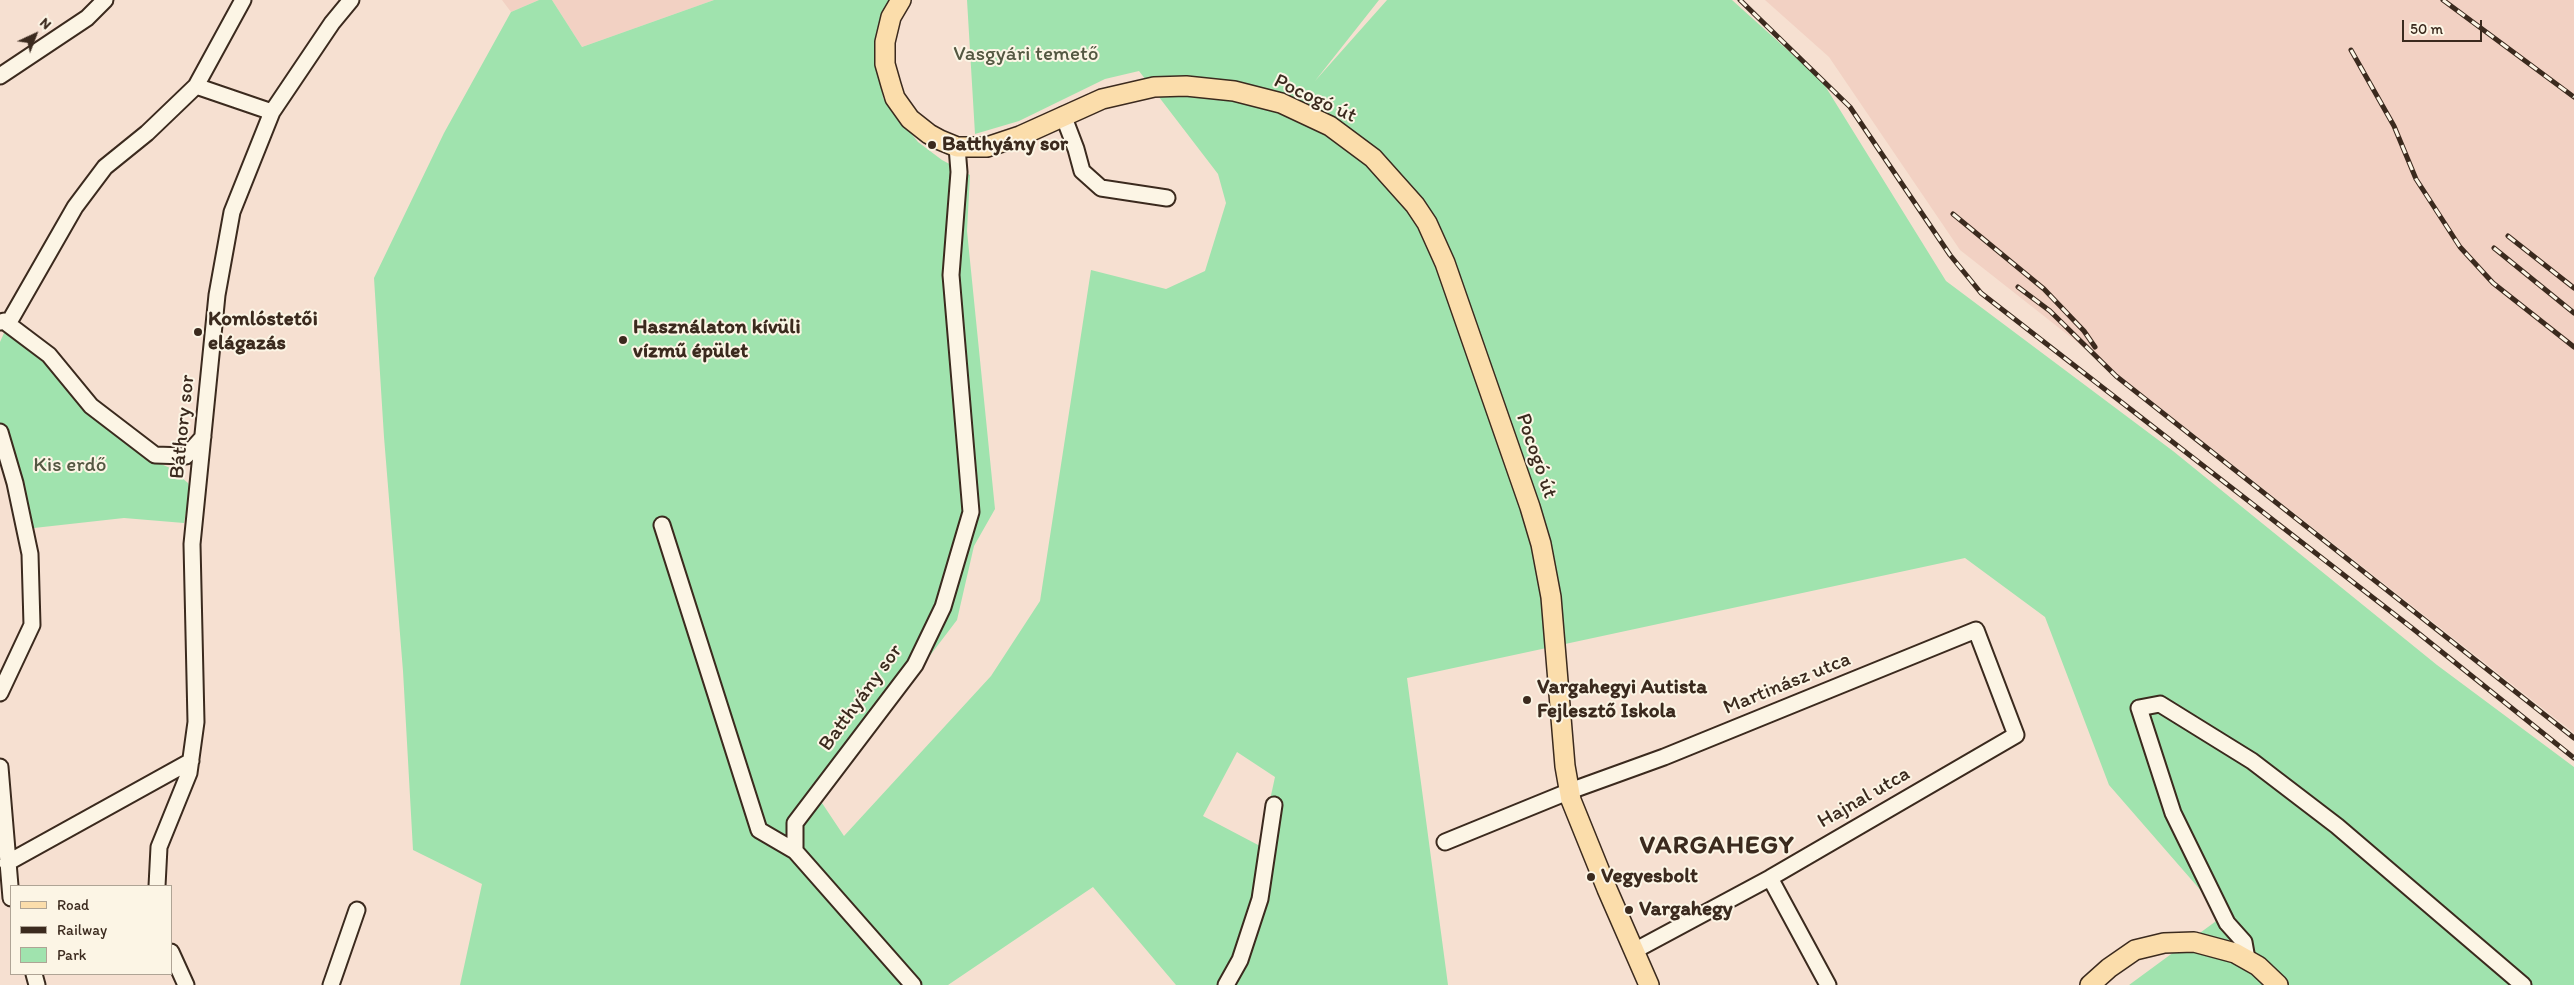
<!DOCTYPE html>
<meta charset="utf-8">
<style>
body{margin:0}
#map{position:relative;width:2574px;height:985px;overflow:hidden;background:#f6e0d1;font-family:Itim,sans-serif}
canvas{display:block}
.legend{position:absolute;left:10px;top:885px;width:162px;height:90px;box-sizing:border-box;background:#fcf5e5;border:1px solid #afa495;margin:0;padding:6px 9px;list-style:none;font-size:15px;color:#3b2a1e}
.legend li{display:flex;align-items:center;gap:10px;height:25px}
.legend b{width:25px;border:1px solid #afa495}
.north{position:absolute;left:10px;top:10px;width:50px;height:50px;-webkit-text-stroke:4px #fcf5e5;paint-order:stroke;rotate:43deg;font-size:14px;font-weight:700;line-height:20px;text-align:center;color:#3b2a1e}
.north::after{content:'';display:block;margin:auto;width:18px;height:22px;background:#3b2a1e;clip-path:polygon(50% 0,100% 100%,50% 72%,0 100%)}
.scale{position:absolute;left:2402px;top:20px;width:80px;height:22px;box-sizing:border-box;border:2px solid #3b2a1e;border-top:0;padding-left:6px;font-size:15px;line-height:18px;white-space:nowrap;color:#3b2a1e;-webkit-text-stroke:4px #fcf5e5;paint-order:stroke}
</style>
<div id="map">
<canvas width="2574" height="985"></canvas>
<ul class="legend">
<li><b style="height:6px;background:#fbddab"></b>Road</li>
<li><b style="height:6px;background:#3b2a1e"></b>Railway</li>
<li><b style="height:14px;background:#a0e3ae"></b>Park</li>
</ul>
<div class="north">N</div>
<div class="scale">50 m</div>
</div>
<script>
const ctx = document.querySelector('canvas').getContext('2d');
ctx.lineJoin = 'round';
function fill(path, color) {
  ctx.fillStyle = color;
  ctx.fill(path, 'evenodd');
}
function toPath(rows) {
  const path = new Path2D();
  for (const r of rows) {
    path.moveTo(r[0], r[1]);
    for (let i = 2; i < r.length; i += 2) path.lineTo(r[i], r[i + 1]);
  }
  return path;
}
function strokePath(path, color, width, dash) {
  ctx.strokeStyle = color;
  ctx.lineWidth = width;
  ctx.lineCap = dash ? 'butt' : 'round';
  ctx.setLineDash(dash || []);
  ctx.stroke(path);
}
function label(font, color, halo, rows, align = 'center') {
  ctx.font = font + ' Itim,sans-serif';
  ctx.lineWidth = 4;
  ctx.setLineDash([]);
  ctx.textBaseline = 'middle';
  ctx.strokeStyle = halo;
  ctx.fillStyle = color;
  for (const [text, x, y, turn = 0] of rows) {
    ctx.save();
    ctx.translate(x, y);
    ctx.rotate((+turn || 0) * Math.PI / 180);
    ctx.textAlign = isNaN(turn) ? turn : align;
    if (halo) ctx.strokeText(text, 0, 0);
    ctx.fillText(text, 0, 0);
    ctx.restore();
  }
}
fill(toPath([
 [502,0,539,0,511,12],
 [552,0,714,0,582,47],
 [1765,0,2574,0,2574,733,1960,250,1829,57]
]), '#f2d1c3');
fill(toPath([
 [539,0,552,0,582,47,714,0,895,0,878,58,883,98,918,142,942,160,970,175,967,231,995,509,974,546,957,620,820,800,844,836,991,676,1040,601,1091,270,1166,289,1205,271,1226,203,1218,174,1139,71,1105,79,1019,121,975,134,967,0,1379,0,1315,81,1387,0,1732,0,1822,81,1946,281,2173,451,2437,665,2574,767,2574,985,2129,985,2223,916,2109,785,2045,617,1965,558,1407,678,1448,985,1176,985,1093,887,948,985,460,985,482,884,413,850,403,671,384,437,374,278,444,133,511,12],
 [1237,752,1275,777,1260,846,1203,816],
 [8,324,152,460,170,468,188,483,190,491,184,523,124,518,25,529,0,432,0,342]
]), '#a0e3ae');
const minor = toPath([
 [0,76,87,18,105,0],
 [196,86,272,112],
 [1063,115,1076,149,1082,171,1101,188,1167,198],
 [1,322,4,321,49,355,91,406,155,455,186,456,203,437],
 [8,324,75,207,105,167,147,133,196,86,243,0],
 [0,432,15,483,30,554,32,625,0,693],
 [662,525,759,830,795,851],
 [0,767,11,898],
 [1445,842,1570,791,1664,757,1976,630,2016,735,1770,878,1634,951],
 [7,863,191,761],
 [1770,878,1828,985],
 [157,886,159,847,189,773,196,722,192,544,217,295,232,212,272,112,332,23,351,0],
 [171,952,186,985],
 [2247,959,2244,942,2227,923,2173,813,2139,708,2160,704,2252,761,2337,826,2523,985],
 [34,974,37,985],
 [331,985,357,910],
 [913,985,795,851,795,823,915,665,943,607,971,512,951,275,959,172,957,147],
 [1226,985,1240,960,1260,899,1274,805]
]);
const major = toPath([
 [901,0,891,17,885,42,885,64,891,85,895,98,910,119,929,134,940,140,957,147,987,147,1020,136,1102,99,1154,87,1186,86,1234,91,1281,103,1330,126,1373,158,1415,205,1427,223,1445,263,1530,507,1541,544,1551,597,1565,766,1571,800,1607,889,1649,985],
 [2090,985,2109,968,2135,950,2164,943,2194,942,2235,953,2258,966,2278,985]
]);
strokePath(minor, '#3b2a1e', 19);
strokePath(major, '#3b2a1e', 22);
strokePath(minor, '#fcf5e5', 15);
strokePath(major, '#fbddab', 19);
const rail = toPath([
 [1740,0,1850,107,1950,255,1981,293,2412,628,2574,758],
 [2443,0,2574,97],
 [2351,50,2394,126,2416,179,2460,247,2493,283,2574,347],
 [1953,214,2044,289,2084,331,2095,347],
 [2508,236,2574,288],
 [2494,248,2574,313],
 [2018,287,2050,311,2116,376,2574,738]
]);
strokePath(rail, '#3b2a1e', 5);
strokePath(rail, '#fcf5e5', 3, [9]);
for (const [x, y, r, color] of [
 [932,145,5,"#3b2a1e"],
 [198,332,5,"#3b2a1e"],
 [623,340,5,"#3b2a1e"],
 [1527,700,5,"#3b2a1e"],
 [1591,877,5,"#3b2a1e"],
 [1629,910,5,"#3b2a1e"]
]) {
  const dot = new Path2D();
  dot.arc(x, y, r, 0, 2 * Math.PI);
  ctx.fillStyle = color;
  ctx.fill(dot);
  strokePath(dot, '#fcf5e5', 2);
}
label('21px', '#545842', '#fcf5e5', [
 ["Vasgyári temető",1026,55],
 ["Kis erdő",70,466]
]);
label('21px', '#3b2a1e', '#fcf5e5', [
 ["Pocogó út",1315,99,25],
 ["Báthory sor",183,427,-84],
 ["Pocogó út",1536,456,71],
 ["Martinász utca",1787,684,-22],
 ["Batthyány sor",861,698,-54],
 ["Hajnal utca",1864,798,-30]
]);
label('bold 21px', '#3b2a1e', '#fcf5e5', [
 ["Batthyány sor",942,145],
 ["Komlóstetői",208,320],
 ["elágazás",208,344],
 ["Használaton kívüli",633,328],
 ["vízmű épület",633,352],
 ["Vargahegyi Autista",1537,688],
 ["Fejlesztő Iskola",1537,712],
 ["Vegyesbolt",1601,877],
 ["Vargahegy",1639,910]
], 'left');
ctx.letterSpacing = '1px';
label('bold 26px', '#3b2a1e', '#fcf5e5', [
 ["VARGAHEGY",1717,846]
]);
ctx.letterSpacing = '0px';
</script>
